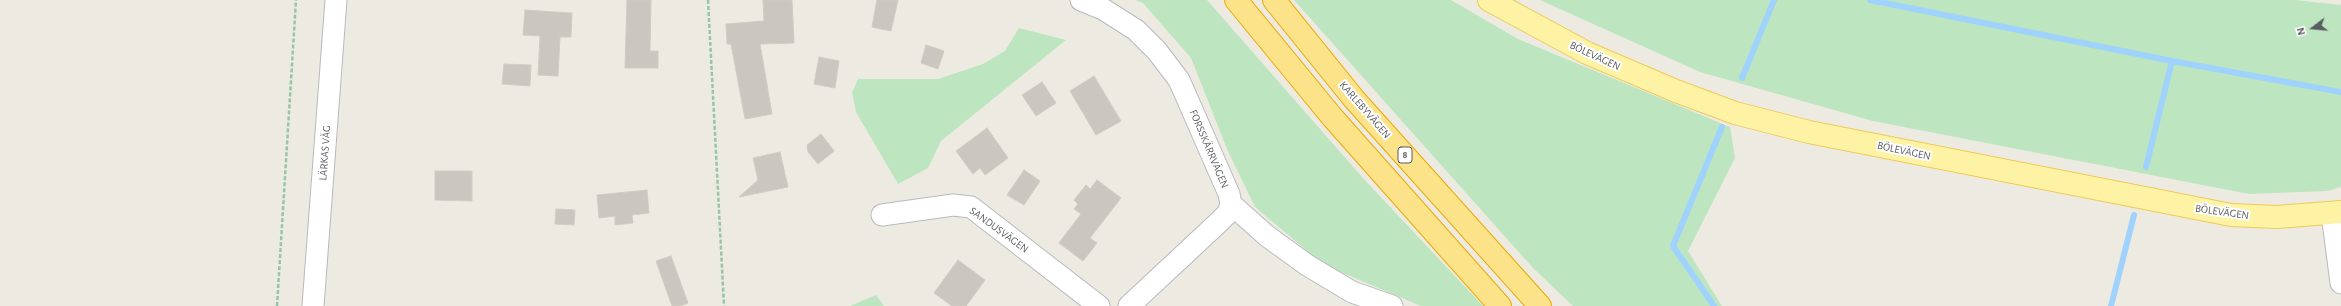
<!DOCTYPE html>
<meta charset="utf-8">
<style>
body{margin:0}
#map{position:relative;width:2341px;height:306px;overflow:hidden;background:#edebe1;font-family:"Alegreya Sans",sans-serif}
canvas{display:block}
.north{position:absolute;left:2293px;top:8px;width:40px;height:40px;-webkit-text-stroke:3px #fff;paint-order:stroke;rotate:254deg;font-size:11px;font-weight:700;line-height:16px;text-align:center;color:#5a5d62}
.north::after{content:'';display:block;margin:auto;width:14px;height:18px;background:#5a5d62;clip-path:polygon(50% 0,100% 100%,50% 72%,0 100%)}
</style>
<div id="map">
<canvas width="2341" height="306"></canvas>
<div class="north">N</div>
</div>
<script>
const ctx = document.querySelector('canvas').getContext('2d');
ctx.lineJoin = 'round';
function fill(path, color) {
  ctx.fillStyle = color;
  ctx.fill(path, 'evenodd');
}
function toPath(rows) {
  const path = new Path2D();
  for (const r of rows) {
    path.moveTo(r[0], r[1]);
    for (let i = 2; i < r.length; i += 2) path.lineTo(r[i], r[i + 1]);
  }
  return path;
}
function strokePath(path, color, width, dash) {
  ctx.strokeStyle = color;
  ctx.lineWidth = width;
  ctx.lineCap = dash ? 'butt' : 'round';
  ctx.setLineDash(dash || []);
  ctx.stroke(path);
}
function label(font, color, halo, rows, align = 'center') {
  ctx.font = font + ' "Alegreya Sans",sans-serif';
  ctx.lineWidth = 4;
  ctx.setLineDash([]);
  ctx.textBaseline = 'middle';
  ctx.strokeStyle = halo;
  ctx.fillStyle = color;
  for (const [text, x, y, turn = 0] of rows) {
    ctx.save();
    ctx.translate(x, y);
    ctx.rotate((+turn || 0) * Math.PI / 180);
    ctx.textAlign = isNaN(turn) ? turn : align;
    if (halo) ctx.strokeText(text, 0, 0);
    ctx.fillText(text, 0, 0);
    ctx.restore();
  }
}
fill(toPath([
 [1135,0,1207,0,1362,177,1483,306,1421,306,1324,265,1255,207,1227,149,1191,58,1143,3],
 [1294,0,1451,0,1518,39,1730,127,1735,158,1688,251,1722,306,1573,306,1533,268],
 [1540,0,2295,0,2341,5,2341,187,2328,191,2249,194,1873,121,1700,72],
 [1019,28,1066,40,941,141,928,168,898,184,856,112,852,93,858,79,938,79,983,64,1005,51],
 [876,295,884,306,850,306]
]), '#bde5bf');
strokePath(toPath([
 [1870,0,2172,61,2341,92],
 [1742,78,1774,0],
 [2146,167,2172,61],
 [1714,306,1673,246,1722,127],
 [2111,306,2134,215]
]), '#a0d2fe', 6);
const building = toPath([
 [627,0,651,0,650,51,658,51,658,68,625,68,627,0],
 [763,0,792,0,794,43,760,44,772,114,745,119,731,44,727,44,726,24,764,21,763,0],
 [877,0,898,0,891,31,872,27,877,0],
 [525,10,572,13,571,37,560,37,558,76,538,75,540,36,523,35,525,10],
 [926,45,944,51,938,69,921,63,926,45],
 [819,57,839,61,835,88,814,84,819,57],
 [504,64,531,65,530,86,502,84,504,64],
 [1094,76,1121,121,1096,135,1070,91,1094,76],
 [1042,82,1056,103,1036,116,1022,95,1042,82],
 [987,128,1008,158,985,175,980,168,973,174,956,151,987,128],
 [821,134,834,151,818,164,808,152,807,145,821,134],
 [780,152,788,187,739,197,758,180,753,158,780,152],
 [1024,170,1040,181,1024,205,1007,195,1024,170],
 [435,171,472,171,472,201,435,200,435,171],
 [1097,180,1121,198,1090,238,1097,243,1083,261,1059,243,1081,214,1074,209,1078,204,1074,200,1086,185,1090,189,1097,180],
 [647,190,649,213,632,215,633,223,615,225,615,216,599,218,597,195,647,190],
 [556,209,575,210,574,225,555,224,556,209],
 [671,256,688,303,680,306,672,306,656,261,671,256],
 [958,260,985,280,966,306,952,306,934,293,958,260]
]);
fill(building, '#cac7c1');
strokePath(building, '#d1ccc0', 1);
const minor = toPath([
 [1081,0,1103,9,1136,30,1157,51,1179,80,1229,194,1231,204,1228,213,1219,222,1129,306],
 [1231,204,1267,236,1307,265,1352,292,1392,306],
 [2332,214,2341,283],
 [882,215,953,205,971,207,1099,306],
 [313,306,336,0]
]);
const major = toPath([
 [1489,0,1587,53,1676,91,1735,113,1809,132,2231,215,2277,217,2341,212]
]);
const highway = toPath([
 [1236,0,1333,118,1500,306],
 [1274,0,1354,99,1540,306]
]);
strokePath(minor, '#b7b9be', 23);
strokePath(major, '#f0ca57', 24);
strokePath(highway, '#edaa01', 24);
strokePath(toPath([
 [708,0,724,306],
 [277,306,296,0]
]), '#97c5a5', 2.5, [4, 2]);
strokePath(minor, '#fff', 21);
strokePath(major, '#fef3a5', 22);
strokePath(highway, '#fce289', 22);
for (const [x, y, w] of [
 [1405,155,14]
]) {
  const box = new Path2D();
  box.roundRect(x - w / 2, y - 8, w, 16, 3);
  ctx.fillStyle = '#fff';
  ctx.fill(box);
  strokePath(box, '#5a5d62', 1);
}
label('bold 10px', '#5a5d62', null, [
 ["8",1405,155]
]);
label('11px', '#5a5d62', '#fff', [
 ["BÖLEVÄGEN",1595,56,25],
 ["KARLEBYVÄGEN",1365,110,49],
 ["FORSSKÄRRVÄGEN",1209,149,67],
 ["BÖLEVÄGEN",1904,151,12],
 ["LÄRKAS VÄG",325,153,-86],
 ["BÖLEVÄGEN",2222,212,8],
 ["SANDUSVÄGEN",999,230,36]
]);
</script>
